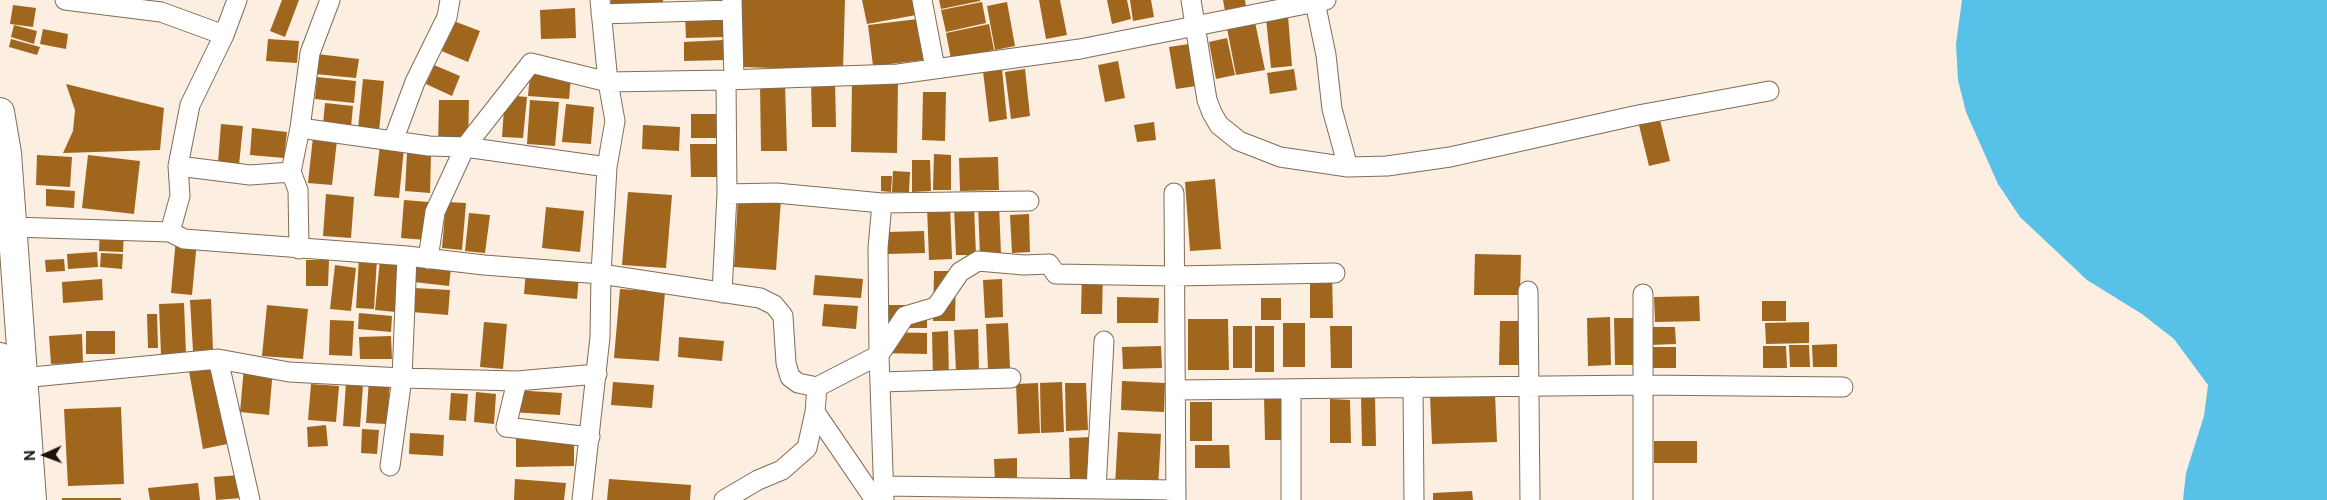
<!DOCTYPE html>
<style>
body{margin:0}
#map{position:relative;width:2327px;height:500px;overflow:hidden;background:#fceee0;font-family:"Public Sans",sans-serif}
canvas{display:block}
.north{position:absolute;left:20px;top:430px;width:50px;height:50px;-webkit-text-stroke:4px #fff;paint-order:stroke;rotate:268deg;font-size:14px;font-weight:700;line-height:20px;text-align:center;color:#1b130b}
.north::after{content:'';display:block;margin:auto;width:18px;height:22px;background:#1b130b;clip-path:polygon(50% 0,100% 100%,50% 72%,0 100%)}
</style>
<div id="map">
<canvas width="2327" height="500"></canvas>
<div class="north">N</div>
</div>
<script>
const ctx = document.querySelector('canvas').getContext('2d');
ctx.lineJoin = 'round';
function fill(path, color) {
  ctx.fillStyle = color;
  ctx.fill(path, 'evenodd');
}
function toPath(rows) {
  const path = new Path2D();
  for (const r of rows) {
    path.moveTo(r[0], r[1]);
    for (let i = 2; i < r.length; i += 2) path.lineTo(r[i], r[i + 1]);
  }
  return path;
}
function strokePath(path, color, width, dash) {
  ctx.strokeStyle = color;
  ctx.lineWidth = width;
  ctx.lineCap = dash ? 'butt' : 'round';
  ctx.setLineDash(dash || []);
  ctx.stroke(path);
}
fill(toPath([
 [1962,0,2327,0,2327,500,2183,500,2186,473,2204,416,2208,385,2174,339,2142,314,2087,280,2020,217,1998,184,1966,112,1958,80,1956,44]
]), '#57c1e8');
fill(toPath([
 [282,0,299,0,285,37,270,31],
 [611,0,663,0,663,7,611,5],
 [742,0,845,0,843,70,739,67],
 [862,0,913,0,916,15,867,24],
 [939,0,980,0,980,1,941,9],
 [1039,0,1060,0,1067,35,1046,39],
 [1107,0,1127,0,1131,19,1112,24],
 [1130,0,1151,0,1154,17,1133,21],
 [1223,0,1245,0,1246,7,1225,11],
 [982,2,986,23,946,32,941,10],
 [1007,2,1015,46,995,50,987,6],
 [13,5,36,8,33,27,10,24],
 [575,8,576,38,541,39,540,10],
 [724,13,725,37,686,38,685,14],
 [1288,16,1292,66,1271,68,1266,18],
 [918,19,923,60,873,66,868,25],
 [451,20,480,31,468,62,439,50],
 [1255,22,1265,70,1236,75,1227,28],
 [989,24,994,50,951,59,946,33],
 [14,25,37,31,34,44,11,37],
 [43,29,68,34,66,49,40,44],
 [1227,38,1235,75,1216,79,1209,42],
 [11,39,40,47,37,55,9,47],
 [268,39,299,41,297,63,266,61],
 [724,40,725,60,684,61,684,42],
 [1189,44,1196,86,1176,89,1169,47],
 [317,54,359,59,356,78,315,74],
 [1118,61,1125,98,1105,102,1098,65],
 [531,64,572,67,569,99,528,96],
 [434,65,460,76,452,96,426,84],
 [1002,69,1007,119,989,122,983,71],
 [1025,69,1030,116,1011,119,1005,72],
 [1294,69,1297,90,1270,94,1267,73],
 [317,77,356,81,354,103,315,99],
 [363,79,384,81,379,131,358,129],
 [835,80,836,127,812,127,811,81],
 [852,81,898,82,897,153,851,152],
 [66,84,164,108,160,150,63,153,73,131,75,110],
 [785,84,787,151,761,151,760,85],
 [923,92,946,92,945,141,922,140],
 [505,95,527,97,523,138,502,137],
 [439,100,469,100,468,147,438,147],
 [530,100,559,102,555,146,527,144],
 [325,103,353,106,351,127,323,124],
 [566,104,594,107,591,144,562,142],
 [691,114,716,114,717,138,691,138],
 [1660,120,1670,161,1649,166,1639,125],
 [1154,122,1156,140,1137,142,1134,125],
 [221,124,243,126,239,165,218,163],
 [643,125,680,127,679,151,642,149],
 [252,128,287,132,284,158,250,155],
 [313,137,337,140,332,185,308,183],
 [690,144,717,144,717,177,691,177],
 [380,145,404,148,399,198,374,196],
 [407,153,431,154,430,193,405,191],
 [934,154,951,155,951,190,933,190],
 [37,155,72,157,70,187,36,185],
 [88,155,140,161,134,214,82,208],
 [998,157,999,190,960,191,959,158],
 [912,160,930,160,931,191,912,192],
 [893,171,910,172,909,192,892,192],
 [881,176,892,176,891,192,881,191],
 [1215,179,1221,249,1190,251,1185,182],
 [46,189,75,191,74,208,46,206],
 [628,192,672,195,666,268,622,265],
 [326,194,354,197,351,238,323,236],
 [738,196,781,199,776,270,734,267],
 [404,200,429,202,426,240,401,238],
 [446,202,466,203,462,250,442,248],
 [999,204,1001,254,980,255,978,205],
 [950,205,952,259,929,260,927,206],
 [974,206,976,255,956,255,954,207],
 [546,207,584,211,580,252,542,248],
 [469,213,490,215,485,253,465,251],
 [1029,214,1030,252,1012,253,1010,215],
 [100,228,124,230,123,252,99,251],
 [924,231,925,253,887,254,887,232],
 [176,238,197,241,192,295,171,293],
 [97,252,98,267,68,269,67,254],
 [101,253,123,254,122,269,100,267],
 [1475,254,1521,255,1520,295,1474,295],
 [359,257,377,258,374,309,356,308],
 [64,259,65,271,46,272,45,260],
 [306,260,329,260,328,286,306,286],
 [380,260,401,262,396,312,375,310],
 [417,264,451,268,449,286,414,282],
 [335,265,356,268,351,311,330,309],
 [526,271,579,276,577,299,524,294],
 [934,271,956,271,955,321,933,321],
 [1082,271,1103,272,1102,314,1081,314],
 [1310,274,1332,274,1333,318,1310,318],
 [815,275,863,279,861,298,813,295],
 [102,279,103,300,63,303,62,282],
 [1002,279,1003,317,985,318,983,280],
 [414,288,450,290,448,315,412,312],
 [620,289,665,292,659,361,614,358],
 [1699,296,1700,321,1655,322,1654,297],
 [1117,297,1159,298,1158,323,1117,323],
 [1261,298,1281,298,1281,320,1261,320],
 [211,299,213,350,193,351,190,300],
 [1762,301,1786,301,1786,321,1762,321],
 [184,303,186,354,161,355,159,304],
 [824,304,858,306,856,329,822,326],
 [267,305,308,309,303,359,262,356],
 [880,305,927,305,927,328,880,328],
 [359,313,392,316,391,332,358,329],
 [147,314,157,314,158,348,148,348],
 [1610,317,1611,365,1588,366,1587,318],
 [1614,318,1636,318,1637,365,1615,365],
 [1188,319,1228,319,1229,370,1188,370],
 [330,320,354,321,352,356,329,355],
 [1500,321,1520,321,1520,365,1499,365],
 [484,322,507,324,503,369,480,367],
 [1809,322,1809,343,1766,344,1765,323],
 [1008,323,1010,368,988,369,986,324],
 [1283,323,1305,323,1305,367,1283,367],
 [1233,326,1252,326,1252,368,1233,368],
 [1255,326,1274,326,1274,372,1255,372],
 [1330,326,1352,326,1352,368,1331,368],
 [1649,327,1675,327,1676,344,1649,345],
 [978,329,979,370,956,371,954,330],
 [86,331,115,331,115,354,86,354],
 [948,331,949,379,933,379,932,332],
 [881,332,927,333,927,354,880,353],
 [82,334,83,363,51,364,49,336],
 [391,336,392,359,360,359,359,337],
 [679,337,724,341,722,361,678,357],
 [1837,344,1837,367,1813,367,1812,345],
 [1789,345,1809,345,1810,367,1790,367],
 [1161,346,1162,368,1123,369,1122,347],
 [1763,346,1786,346,1787,368,1763,368],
 [1650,347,1676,347,1676,368,1650,368],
 [217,365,232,443,203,449,189,371],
 [244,367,273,369,269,415,240,412],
 [369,379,390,381,387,424,366,423],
 [1122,381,1165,383,1164,412,1121,410],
 [613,382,654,385,652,408,611,405],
 [1062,382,1064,432,1041,433,1040,383],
 [346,383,363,385,360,427,343,426],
 [1038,383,1040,433,1018,434,1016,384],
 [1065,383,1086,383,1088,430,1066,431],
 [311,384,339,386,336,422,308,420],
 [513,390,562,393,560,415,511,412],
 [476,392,496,394,494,424,474,422],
 [451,393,468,394,466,421,449,420],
 [1495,393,1497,442,1432,444,1430,395],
 [1264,396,1285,396,1286,440,1265,440],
 [1361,396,1375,396,1376,446,1362,446],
 [1330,399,1350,400,1351,443,1330,443],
 [1190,402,1212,402,1212,441,1190,441],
 [121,407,124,484,68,486,64,409],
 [326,425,328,446,308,447,307,427],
 [362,429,379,430,377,454,361,453],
 [1118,432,1161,434,1158,488,1115,486],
 [410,433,444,435,443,456,409,454],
 [1091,437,1093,481,1070,482,1069,438],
 [574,438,574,466,516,467,516,439],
 [1654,441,1697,441,1697,463,1654,463],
 [1195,445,1229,445,1230,468,1195,468],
 [1017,458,1017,482,995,483,994,459],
 [239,475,241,498,216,500,214,477],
 [515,479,566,483,564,500,514,500],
 [609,479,691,485,690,500,607,500],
 [198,483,200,500,150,500,148,488],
 [1472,491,1473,500,1433,500,1433,493],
 [62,498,121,498,121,500,62,500]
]), '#a0661e');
const street = toPath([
 [65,0,161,12,224,35,190,105,178,166],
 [600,0,608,82,726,80,727,194,776,193,882,203,1029,201],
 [732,0,734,80],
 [922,0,935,68],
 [1191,0,1207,100,1212,113,1219,125,1239,141,1280,157,1348,167,1387,166,1450,157,1638,115,1769,91],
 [1315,2,1326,55,1332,109,1348,167],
 [601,14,732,10],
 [224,35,237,0],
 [726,80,898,74,1080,49,1326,0],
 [300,128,310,53,330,0],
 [393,141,415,82,447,17,450,0],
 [291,172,300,128,429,146,465,147,435,212,428,259],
 [1174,193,1176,500],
 [882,203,878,248,879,355,905,316,936,307,960,272,978,261,1024,265,1049,264,1056,274,1174,276,1335,273],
 [12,227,170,232,184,239,407,256],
 [170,232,180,196,178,166,250,175,291,172,298,190,299,249],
 [1528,291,1530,500],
 [722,293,727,194],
 [1643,294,1643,500],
 [22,378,218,359],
 [517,381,597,374],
 [880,382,1011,378],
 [817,387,879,355,884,500],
 [1413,387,1414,500],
 [1176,390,1643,385,1843,387],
 [815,412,875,500],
 [390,466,402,378,517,381,506,427,590,437],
 [884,486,1176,490],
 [1096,489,1104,341],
 [250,500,218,359,289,372,402,378,407,256,484,265,601,274,607,167,615,121,608,82,531,63,465,147,607,167],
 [582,500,600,337,601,274,760,298,774,305,783,316,786,363,790,377,798,383,817,387,815,412,807,448,782,470,758,480,724,500],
 [1291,500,1291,390]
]);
const highway = toPath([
 [0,112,7,153,32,500],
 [0,357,9,500]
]);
strokePath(street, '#806c58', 21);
strokePath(highway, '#806c58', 30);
strokePath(street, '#fff', 19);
strokePath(highway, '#fff', 28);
</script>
